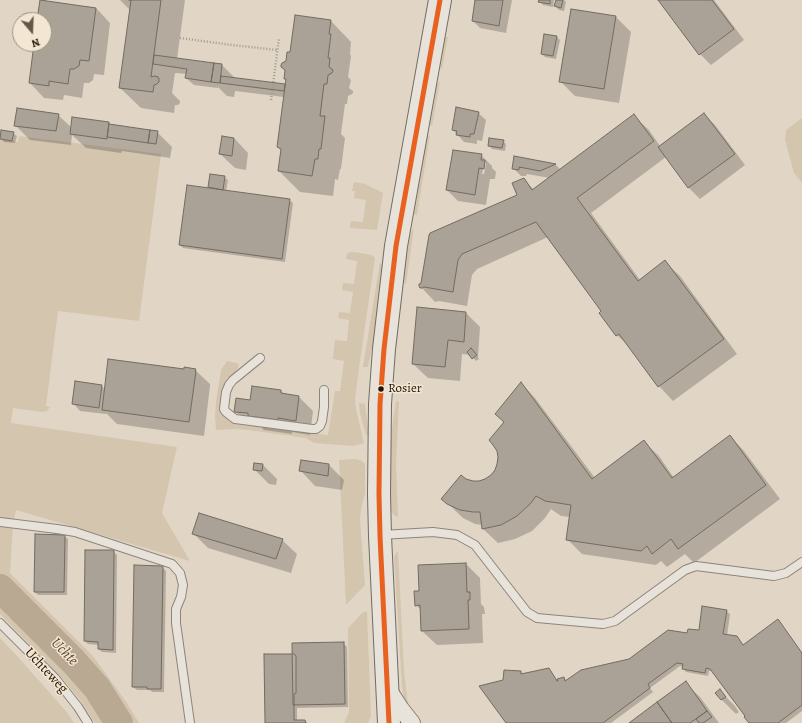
<!DOCTYPE html>
<style>
body{margin:0}
#map{position:relative;width:802px;height:723px;overflow:hidden;background:#e1d6c6;font-family:Alegreya,serif}
canvas{display:block}
.north{position:absolute;left:12px;top:12px;width:40px;height:40px;box-sizing:border-box;background:#f3e6d2;border:1px solid #9f927f;border-radius:50%;rotate:161deg;font-size:11px;font-weight:700;line-height:16px;text-align:center;color:#221303}
.north::after{content:'';display:block;margin:auto;width:14px;height:18px;background:#655747;clip-path:polygon(50% 0,100% 100%,50% 72%,0 100%)}
</style>
<div id="map">
<canvas width="802" height="723"></canvas>
<div class="north">N</div>
</div>
<script>
const ctx = document.querySelector('canvas').getContext('2d');
ctx.lineJoin = 'round';
function fill(path, color) {
  ctx.fillStyle = color;
  ctx.fill(path, 'evenodd');
}
function toPath(rows) {
  const path = new Path2D();
  for (const r of rows) {
    path.moveTo(r[0], r[1]);
    for (let i = 2; i < r.length; i += 2) path.lineTo(r[i], r[i + 1]);
  }
  return path;
}
function strokePath(path, color, width, dash) {
  ctx.strokeStyle = color;
  ctx.lineWidth = width;
  ctx.lineCap = dash ? 'butt' : 'round';
  ctx.setLineDash(dash || []);
  ctx.stroke(path);
}
function label(font, color, halo, rows, align = 'center') {
  ctx.font = font + ' Alegreya,serif';
  ctx.lineWidth = 3;
  ctx.setLineDash([]);
  ctx.textBaseline = 'middle';
  ctx.strokeStyle = halo;
  ctx.fillStyle = color;
  for (const [text, x, y, turn = 0] of rows) {
    ctx.save();
    ctx.translate(x, y);
    ctx.rotate((+turn || 0) * Math.PI / 180);
    ctx.textAlign = isNaN(turn) ? turn : align;
    if (halo) ctx.strokeText(text, 0, 0);
    ctx.fillText(text, 0, 0);
    ctx.restore();
  }
}
fill(toPath([
 [443,37,448,37,442,69,438,66],
 [440,82,432,126,427,123,435,84],
 [802,118,802,183,794,173,785,140,786,130],
 [430,135,417,215,412,214,425,137],
 [19,136,161,154,139,321,58,311,46,406,50,407,47,411,42,412,13,408,11,423,177,447,162,513,190,561,16,510,14,520,0,517,0,139,18,142],
 [354,182,365,184,383,193,377,230,350,228,351,221,363,222,366,200,354,198,355,191,352,191],
 [414,228,406,284,402,282,406,245,409,236],
 [350,252,355,252,371,255,375,258,359,368,355,400,356,409,364,443,353,446,314,443,306,438,248,430,234,429,216,430,215,416,216,402,221,370,227,361,237,363,239,365,236,373,228,380,222,392,221,405,222,411,225,416,229,421,235,424,328,435,335,391,340,391,344,361,333,359,335,340,347,341,349,320,338,318,339,312,350,313,353,292,342,290,343,283,354,284,357,261,346,259,347,254],
 [380,262,383,269,377,324,368,367,363,367],
 [396,401,399,402,396,464,398,517,394,515,390,510,389,505,389,448],
 [359,403,365,404,369,436,367,436,365,432,360,413],
 [355,459,362,461,365,464,365,494,361,509,360,519,365,585,346,605,339,460],
 [0,525,13,526,10,573,93,656,127,703,139,723,95,723,80,700,62,678,0,614],
 [398,551,404,671,408,704,413,717,405,703,402,686,394,557,396,553],
 [364,612,367,612,371,716,368,723,344,723,349,712,349,707,348,629,351,625,361,614],
 [0,638,18,657,66,711,74,723,0,723]
]), '#d4c5ae');
fill(toPath([
 [120,0,185,0,177,59,222,65,236,79,285,85,286,86,287,80,285,78,287,62,291,54,331,21,351,42,350,54,351,56,348,77,351,80,349,88,353,91,353,93,352,94,348,96,347,104,345,104,341,134,345,138,341,169,340,169,338,180,335,179,333,196,300,192,279,171,282,150,278,147,284,97,235,91,234,97,227,96,218,87,218,88,194,85,186,78,187,74,175,73,172,93,180,101,180,103,178,105,175,105,174,113,141,108,120,88,131,11],
 [476,0,512,0,506,33,480,28,473,21],
 [540,0,554,0,553,7,543,5,539,1],
 [557,0,564,0,566,2,564,11,559,10,555,6],
 [659,0,714,0,744,40,711,65,700,54],
 [96,8,110,23,104,75,94,74,93,80,89,83,84,83,82,98,64,95,63,100,44,98,30,83,35,44,44,44,44,20,38,20],
 [572,10,616,17,631,32,619,103,575,96,560,81],
 [557,37,560,40,556,59,545,57,542,54],
 [478,113,486,120,482,141,477,140,477,144,464,142,453,130],
 [704,114,715,125,745,165,700,199,689,188,666,157,591,213,640,280,665,262,680,276,737,354,673,401,659,386,631,348,617,335,603,311,548,237,477,269,472,275,467,306,439,301,435,302,421,287,518,195,524,179,534,190,550,178,527,174,526,176,521,176,513,168,515,157,555,164,561,170,634,116,649,130,660,146],
 [58,115,72,128,109,123,112,126,157,132,172,147,170,158,122,151,121,153,86,148,72,135,71,145,30,140,15,125],
 [13,133,17,136,15,143,4,142,1,138],
 [234,138,248,153,246,170,235,168,220,154],
 [503,141,506,144,505,151,492,149,489,145],
 [481,155,492,166,492,168,496,172,495,179,490,179,486,205,458,201,447,190],
 [484,163,486,163,484,174,482,174],
 [210,175,224,177,228,180,226,191,289,200,293,203,285,262,183,248,180,245,209,189],
 [466,313,480,327,478,357,479,359,476,361,471,355,462,354,460,381,428,378,413,364],
 [185,370,195,370,210,384,210,386,204,436,117,424,106,413,106,414,80,411,73,403,102,386,105,390],
 [521,383,535,398,595,478,644,442,659,456,674,478,730,436,744,451,780,499,694,563,685,554,667,567,661,561,656,565,582,554,567,539,570,517,561,516,551,509,545,518,532,531,515,539,498,543,483,529,483,525,475,524,463,518,443,499,466,480,472,482,479,482,486,480,492,476,496,470,504,422,496,414],
 [281,391,285,395,299,397,313,411,310,435,292,432,292,434,264,430,261,427,250,426,235,411,251,401],
 [302,461,329,465,344,480,342,490,315,486,301,471],
 [263,465,277,479,276,485,269,484,254,469],
 [194,534,282,540,297,554,291,573,208,548],
 [64,536,68,539,67,595,38,595,35,592],
 [86,551,113,551,117,555,116,653,102,652,99,649,99,645,88,644,85,641],
 [466,564,480,578,481,604,484,607,485,614,482,614,483,643,437,645,422,631,421,610,416,605,420,592],
 [162,567,166,571,164,692,152,692,150,690,137,690,133,687],
 [726,611,730,614,727,636,737,637,744,646,781,624,802,653,802,711,786,723,750,723,713,671,709,671,708,676,686,672,683,668,683,667,680,666,650,688,653,692,611,723,507,723,504,681,521,672,523,674,549,669,552,673,557,680,564,678,567,681,629,660,688,634,700,631],
 [343,643,347,647,348,707,297,708,297,721,305,721,307,723,266,723,293,655],
 [685,683,700,697,719,723,630,723],
 [720,691,734,705,739,712,736,714,722,700,717,693]
]), '#0003');
strokePath(toPath([
 [0,588,73,661,97,688,119,723]
]), '#b9a892', 28);
const building = toPath([
 [40,0,96,8,89,61,80,60,79,66,74,69,70,69,68,84,49,81,49,86,29,83,34,44,44,44,44,20,37,20,40,0],
 [129,0,161,0,151,77,155,76,158,77,159,79,159,82,157,84,154,85,153,92,119,88,131,0,129,0],
 [475,0,503,0,499,26,472,21,475,0],
 [539,0,550,0,550,4,538,2,539,0],
 [556,0,563,0,561,8,554,6,556,0],
 [658,0,712,0,734,29,699,55,658,0],
 [571,9,616,16,604,89,559,82,571,9],
 [295,15,331,20,329,34,331,34,328,58,330,58,329,67,332,69,333,71,332,73,328,75,327,84,324,84,320,116,325,116,321,149,319,149,318,159,315,159,312,176,278,171,281,149,277,147,286,79,284,79,285,70,281,67,281,65,282,63,286,61,287,52,290,52,295,15],
 [544,34,557,36,553,56,541,54,544,34],
 [154,55,214,63,211,82,185,78,187,69,153,64,154,55],
 [214,63,222,64,220,83,211,82,214,63],
 [221,76,285,84,284,91,220,83,221,76],
 [456,107,479,112,474,134,470,134,470,137,456,135,457,131,452,130,456,107],
 [17,108,59,114,56,131,14,126,17,108],
 [704,113,735,154,688,188,658,147,704,113],
 [634,114,654,141,577,198,638,281,665,260,724,339,658,387,619,334,616,336,599,313,601,311,536,222,462,254,458,260,453,292,424,287,422,288,420,288,419,286,419,284,421,283,429,235,430,233,517,195,512,183,524,178,532,190,634,114],
 [72,117,109,122,107,139,70,134,72,117],
 [109,124,150,130,148,143,107,137,109,124],
 [1,130,14,132,12,141,0,139,1,130],
 [150,130,158,131,156,144,148,143,150,130],
 [222,136,234,138,232,156,219,154,222,136],
 [489,138,504,140,502,148,488,146,489,138],
 [453,150,482,154,481,160,485,160,484,169,479,168,475,195,446,190,453,150],
 [514,156,556,164,540,171,519,167,519,170,512,169,514,156],
 [210,174,225,176,223,190,208,187,210,174],
 [187,185,290,199,282,259,179,245,187,185],
 [417,307,466,312,464,342,448,340,445,367,412,364,417,307],
 [471,348,477,355,472,359,467,352,471,348],
 [108,359,184,369,184,367,196,369,195,371,196,371,189,422,102,410,108,359],
 [75,381,102,385,99,408,72,404,75,381],
 [521,382,592,479,644,440,672,478,730,435,766,485,678,549,671,539,652,554,647,546,641,551,566,540,571,505,545,501,536,496,531,503,517,516,501,525,482,529,480,512,473,512,460,510,447,504,441,499,461,475,466,479,473,481,479,481,485,479,491,475,495,470,497,464,498,457,497,451,493,445,489,440,504,422,495,414,521,382],
 [252,386,281,390,281,393,299,396,296,421,278,418,278,420,248,416,248,413,234,412,236,398,250,400,252,386],
 [301,460,329,464,328,476,299,471,301,460],
 [254,463,263,464,262,471,253,470,254,463],
 [199,513,283,539,276,559,192,534,199,513],
 [35,534,65,535,64,592,34,592,35,534],
 [85,550,114,550,113,650,98,649,98,642,84,641,85,550],
 [466,563,467,592,470,592,470,600,468,600,469,629,421,631,420,605,415,606,414,591,419,591,418,565,466,563],
 [134,565,163,566,161,689,147,689,147,687,132,687,134,565],
 [702,606,727,610,723,634,737,636,743,645,778,619,802,653,802,705,778,723,749,723,744,717,745,716,710,669,706,668,705,673,682,669,683,664,677,663,648,684,650,688,603,723,506,723,479,686,503,680,504,670,521,671,521,674,549,668,557,681,558,681,557,679,564,677,565,681,581,670,629,659,668,630,687,633,688,629,699,630,702,606],
 [344,642,345,704,293,705,292,643,344,642],
 [264,654,294,654,296,656,296,693,294,694,294,720,305,720,306,723,265,723,264,654],
 [686,681,707,711,690,723,672,723,657,702,686,681],
 [720,689,726,697,721,700,715,693,720,689],
 [657,702,672,723,629,723,657,702],
 [707,711,712,717,703,723,699,723,696,719,707,711]
]);
fill(building, '#aba297');
strokePath(building, '#726b60', 1);
const lane = toPath([
 [260,358,233,380,229,385,226,392,224,409,226,412,235,419,312,429,316,429,320,426,322,421,324,407,324,390],
 [0,522,57,529,75,532,172,564,180,573,183,585,181,597,176,609,176,623,190,723],
 [381,535,433,532,457,535,475,545,527,612,537,618,603,624,615,621,685,570,696,566,774,576,786,573,802,562],
 [0,623,55,678,78,707,88,723]
]);
const street = toPath([
 [388,689,401,709,412,723]
]);
const secondary = toPath([
 [389,723,380,536,379,494,380,404,384,349,396,246,440,0]
]);
strokePath(lane, '#8d857b', 10);
strokePath(street, '#8d857b', 18);
strokePath(secondary, '#726b60', 24);
strokePath(toPath([
 [180,38,232,45,277,50],
 [271,100,279,38]
]), '#a09a92', 2.5, [1, 2]);
strokePath(lane, '#e7e2da', 8);
strokePath(street, '#e7e2da', 16);
strokePath(secondary, '#e7e2da', 22);
strokePath(toPath([
 [389,723,380,536,379,494,380,404,384,349,396,246,440,0]
]), '#e86120', 5);
for (const [x, y, r, color] of [
 [381,389,3.5,"#221303"]
]) {
  const dot = new Path2D();
  dot.arc(x, y, r, 0, 2 * Math.PI);
  ctx.fillStyle = color;
  ctx.fill(dot);
  strokePath(dot, '#f3e6d2', 1.5);
}
label('13px', '#221303', '#f3e6d2', [
 ["Rosier",388,389]
], 'left');
label('14px', '#221303', '#f3e6d2', [
 ["Uchteweg",46,671,47]
]);
label('italic 15px', '#584733', '#f3e6d2', [
 ["Uchte",64,652,46]
]);
</script>
